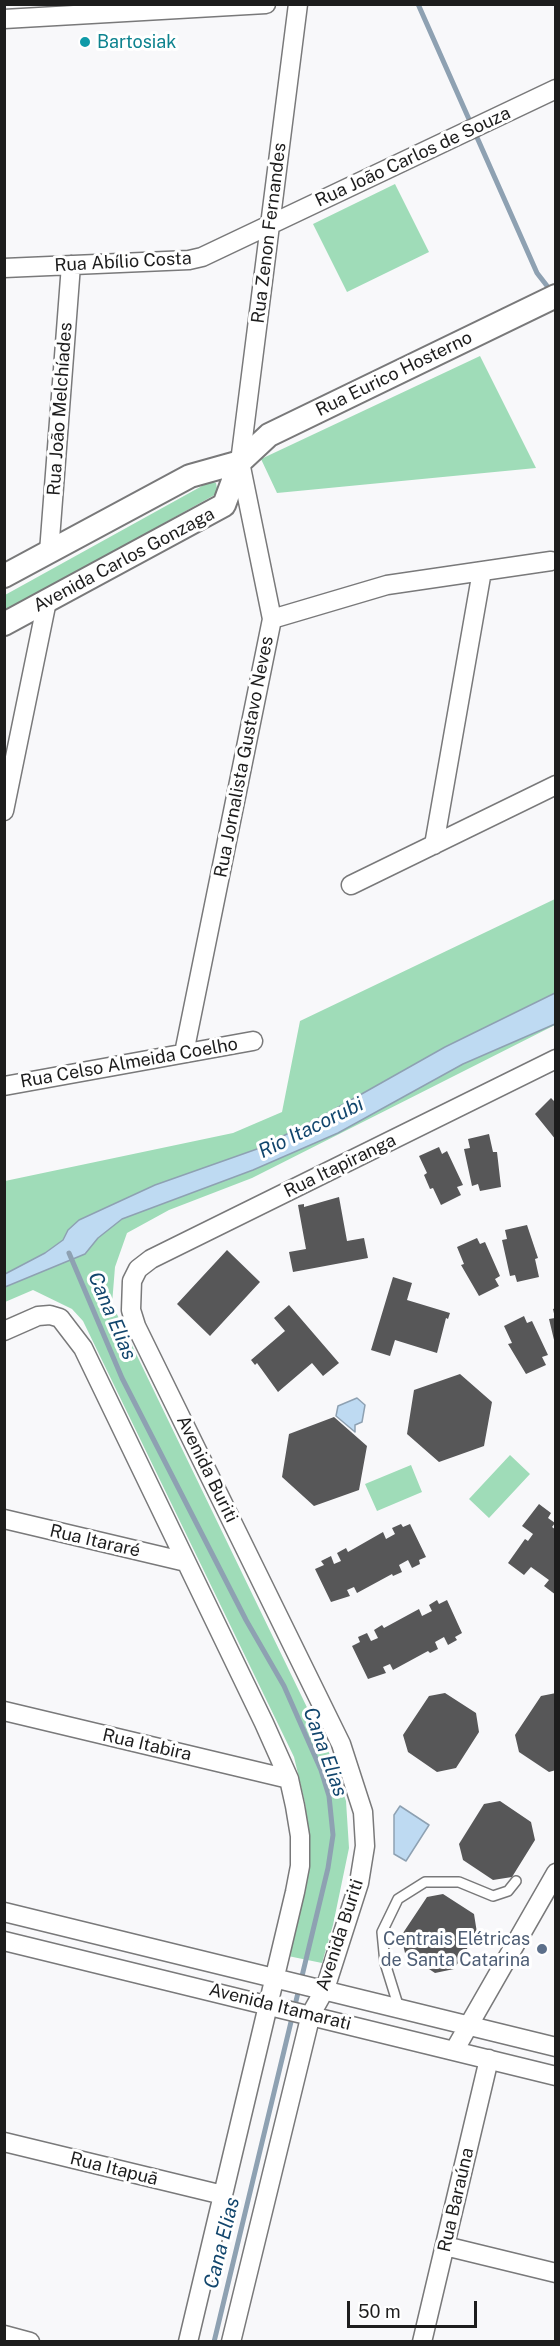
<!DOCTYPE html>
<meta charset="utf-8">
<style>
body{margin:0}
#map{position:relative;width:560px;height:2346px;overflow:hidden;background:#f8f8fa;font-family:"Public Sans",sans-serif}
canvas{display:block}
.frame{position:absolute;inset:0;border:6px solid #1d1d1d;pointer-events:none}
.scale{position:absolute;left:347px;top:2301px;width:130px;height:27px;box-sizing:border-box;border:3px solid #1d1d1d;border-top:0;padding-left:8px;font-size:18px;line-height:21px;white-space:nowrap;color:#1d1d1d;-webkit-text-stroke:4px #fff;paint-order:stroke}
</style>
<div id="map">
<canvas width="560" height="2346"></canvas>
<div class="frame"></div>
<div class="scale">50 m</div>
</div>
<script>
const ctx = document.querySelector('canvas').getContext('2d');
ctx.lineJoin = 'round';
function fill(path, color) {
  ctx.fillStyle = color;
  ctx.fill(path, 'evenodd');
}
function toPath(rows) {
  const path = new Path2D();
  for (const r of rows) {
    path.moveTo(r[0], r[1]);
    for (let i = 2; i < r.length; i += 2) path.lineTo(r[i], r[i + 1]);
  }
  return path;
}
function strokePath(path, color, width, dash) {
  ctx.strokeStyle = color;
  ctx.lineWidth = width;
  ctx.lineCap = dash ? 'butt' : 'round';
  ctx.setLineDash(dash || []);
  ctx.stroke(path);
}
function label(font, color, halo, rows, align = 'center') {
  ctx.font = font + ' "Public Sans",sans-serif';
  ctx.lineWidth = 6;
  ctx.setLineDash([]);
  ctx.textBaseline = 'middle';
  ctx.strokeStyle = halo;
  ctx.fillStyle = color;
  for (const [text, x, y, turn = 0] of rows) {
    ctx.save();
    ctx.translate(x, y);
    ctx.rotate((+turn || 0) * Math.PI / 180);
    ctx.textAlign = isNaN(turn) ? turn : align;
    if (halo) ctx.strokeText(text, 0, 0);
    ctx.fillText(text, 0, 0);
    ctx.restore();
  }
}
fill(toPath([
 [395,184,429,252,347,292,313,224],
 [480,356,536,468,277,493,261,459],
 [211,481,216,483,218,493,5,612,5,595],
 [555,899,555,1025,252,1178,169,1210,127,1233,115,1267,112,1304,331,1757,346,1801,349,1848,333,1925,322,1963,288,1956,305,1878,310,1845,305,1803,294,1757,83,1321,72,1309,33,1290,5,1302,5,1181,233,1133,282,1112,300,1021],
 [510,1455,530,1474,489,1518,469,1499],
 [411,1465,422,1492,377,1511,365,1484]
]), '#9fdcb8');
const water = toPath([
 [555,993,555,1024,463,1064,338,1133,253,1170,122,1219,98,1238,85,1254,5,1287,5,1274,45,1253,63,1240,68,1230,79,1220,155,1185,257,1149,319,1118,445,1047,555,993],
 [357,1398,365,1405,362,1422,355,1425,355,1432,336,1416,338,1406,357,1398],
 [400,1806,429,1825,406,1861,394,1854,394,1815,400,1806]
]);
fill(water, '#bedaf2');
strokePath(water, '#8ea1b2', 1.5);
strokePath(toPath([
 [418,4,537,273,551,291],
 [69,1253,122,1378,246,1620,284,1686,321,1770,329,1796,333,1835,328,1868,214,2342]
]), '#8ea1b2', 5);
fill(toPath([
 [551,1098,556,1103,556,1140,535,1114],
 [489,1134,493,1152,497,1152,501,1187,480,1191,478,1184,472,1186,464,1149,470,1148,468,1139],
 [439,1147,442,1154,447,1151,463,1185,457,1187,461,1195,441,1205,433,1188,430,1189,424,1175,427,1173,419,1156],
 [339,1197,347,1241,364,1238,368,1258,293,1272,289,1252,306,1249,298,1205,304,1204,304,1207],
 [527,1225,538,1258,535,1259,539,1277,517,1282,515,1275,510,1276,502,1240,507,1239,505,1230],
 [477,1238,480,1244,485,1242,500,1276,495,1279,499,1286,479,1296,461,1265,464,1264,457,1247],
 [227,1250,260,1282,210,1336,177,1304],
 [393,1277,412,1283,407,1300,450,1313,448,1319,446,1318,437,1353,395,1340,390,1356,371,1350],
 [289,1305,339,1363,323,1376,312,1363,278,1392,257,1363,255,1365,251,1360,285,1331,274,1318],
 [556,1308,556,1344,555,1344,549,1319,555,1318,553,1309],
 [524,1316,527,1323,532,1321,548,1355,542,1357,546,1365,526,1374,508,1344,512,1343,504,1326],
 [460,1374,492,1402,484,1446,439,1462,407,1434,414,1390],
 [334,1417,367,1446,359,1490,314,1506,282,1477,289,1434],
 [539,1504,551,1513,548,1518,555,1523,552,1527,556,1530,556,1595,544,1586,549,1580,531,1567,524,1575,508,1563,525,1539,528,1541,533,1534,522,1526],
 [401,1524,403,1527,410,1524,426,1557,419,1560,420,1564,412,1568,408,1560,399,1565,402,1572,393,1576,392,1574,357,1593,354,1587,347,1590,350,1596,331,1602,315,1569,324,1565,321,1561,331,1556,334,1564,341,1561,337,1553,346,1548,348,1552,383,1532,386,1539,395,1534,392,1528],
 [437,1600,439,1604,447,1600,462,1633,455,1637,457,1640,448,1645,444,1637,435,1642,438,1649,430,1653,428,1651,393,1670,390,1664,383,1667,386,1673,368,1679,352,1646,360,1642,358,1637,367,1633,371,1641,378,1638,374,1630,382,1625,384,1628,419,1609,422,1616,432,1611,429,1605],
 [445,1693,476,1713,479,1732,456,1768,437,1772,408,1752,403,1735,429,1696],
 [556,1693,556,1770,549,1772,519,1752,515,1735,541,1696],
 [500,1801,531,1822,535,1840,512,1877,493,1880,463,1860,459,1844,484,1804],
 [443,1894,474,1914,477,1933,454,1969,435,1973,405,1953,401,1936,427,1897]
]), '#575758');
const service = toPath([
 [399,2008,385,1963,382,1932,398,1899,425,1882,459,1882,493,1896,508,1891,516,1881]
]);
const minor = toPath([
 [4,19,266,4],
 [4,268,189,260,202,257,556,89],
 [49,552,71,265],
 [272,619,387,585,551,561],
 [4,811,47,601],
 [434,845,482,571],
 [351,885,556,785],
 [184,1053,272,619,240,462,298,4],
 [4,1086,253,1041],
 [4,1331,38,1316,50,1315,60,1318,83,1348,264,1723,289,1779,295,1806,300,1836,300,1866,295,1892,188,2342],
 [4,1519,186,1562],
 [4,1711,289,1779],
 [4,1912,556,2047],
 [4,1941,556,2076],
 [454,2051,556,1873],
 [4,2142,223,2195],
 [445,2246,556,2273],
 [4,2335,30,2342],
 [231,2342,311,2014,325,1989,359,1883,365,1846,363,1812,341,1744,136,1326,131,1310,132,1281,138,1269,151,1259,556,1059],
 [422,2342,489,2059]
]);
const tertiary = toPath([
 [4,576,190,476,240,462,269,435,556,296],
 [4,624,224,505,240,462]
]);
strokePath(service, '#79797a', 12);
strokePath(minor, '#79797a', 21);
strokePath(tertiary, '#79797a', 26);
strokePath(service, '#fff', 9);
strokePath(minor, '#fff', 18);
strokePath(tertiary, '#fff', 22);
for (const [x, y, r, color] of [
 [85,42,6,"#0f9aa8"],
 [542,1949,6,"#5c6f8a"]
]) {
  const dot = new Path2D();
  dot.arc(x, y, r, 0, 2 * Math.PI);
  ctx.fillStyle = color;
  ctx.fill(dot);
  strokePath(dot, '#fff', 2);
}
label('18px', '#0d838f', '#fff', [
 ["Bartosiak",97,42]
], 'left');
label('18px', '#1d1d1d', '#fff', [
 ["Rua João Carlos de Souza",413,157,-25],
 ["Rua Zenon Fernandes",269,233,-83],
 ["Rua Abílio Costa",123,262,-3],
 ["Rua Eurico Hosterno",394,374,-26],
 ["Rua João Melchíades",60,409,-86],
 ["Avenida Carlos Gonzaga",124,560,-28],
 ["Rua Jornalista Gustavo Neves",244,757,-79],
 ["Rua Celso Almeida Coelho",129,1063,-10],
 ["Rua Itapiranga",340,1166,-26],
 ["Avenida Buriti",207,1469,64],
 ["Rua Itararé",95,1541,13],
 ["Rua Itabira",147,1745,13],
 ["Avenida Buriti",340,1935,-72],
 ["Avenida Itamarati",280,2007,14],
 ["Rua Itapuã",114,2169,14],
 ["Rua Baraúna",456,2200,-77]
]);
label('18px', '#4e5e75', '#fff', [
 ["Centrais Elétricas",530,1939],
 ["de Santa Catarina",530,1960]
], 'right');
label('italic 20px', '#12466d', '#fff', [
 ["Rio Itacorubi",311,1128,-26],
 ["Cana Elias",112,1316,67],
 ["Cana Elias",325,1752,70],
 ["Cana Elias",222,2243,-76]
]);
</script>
